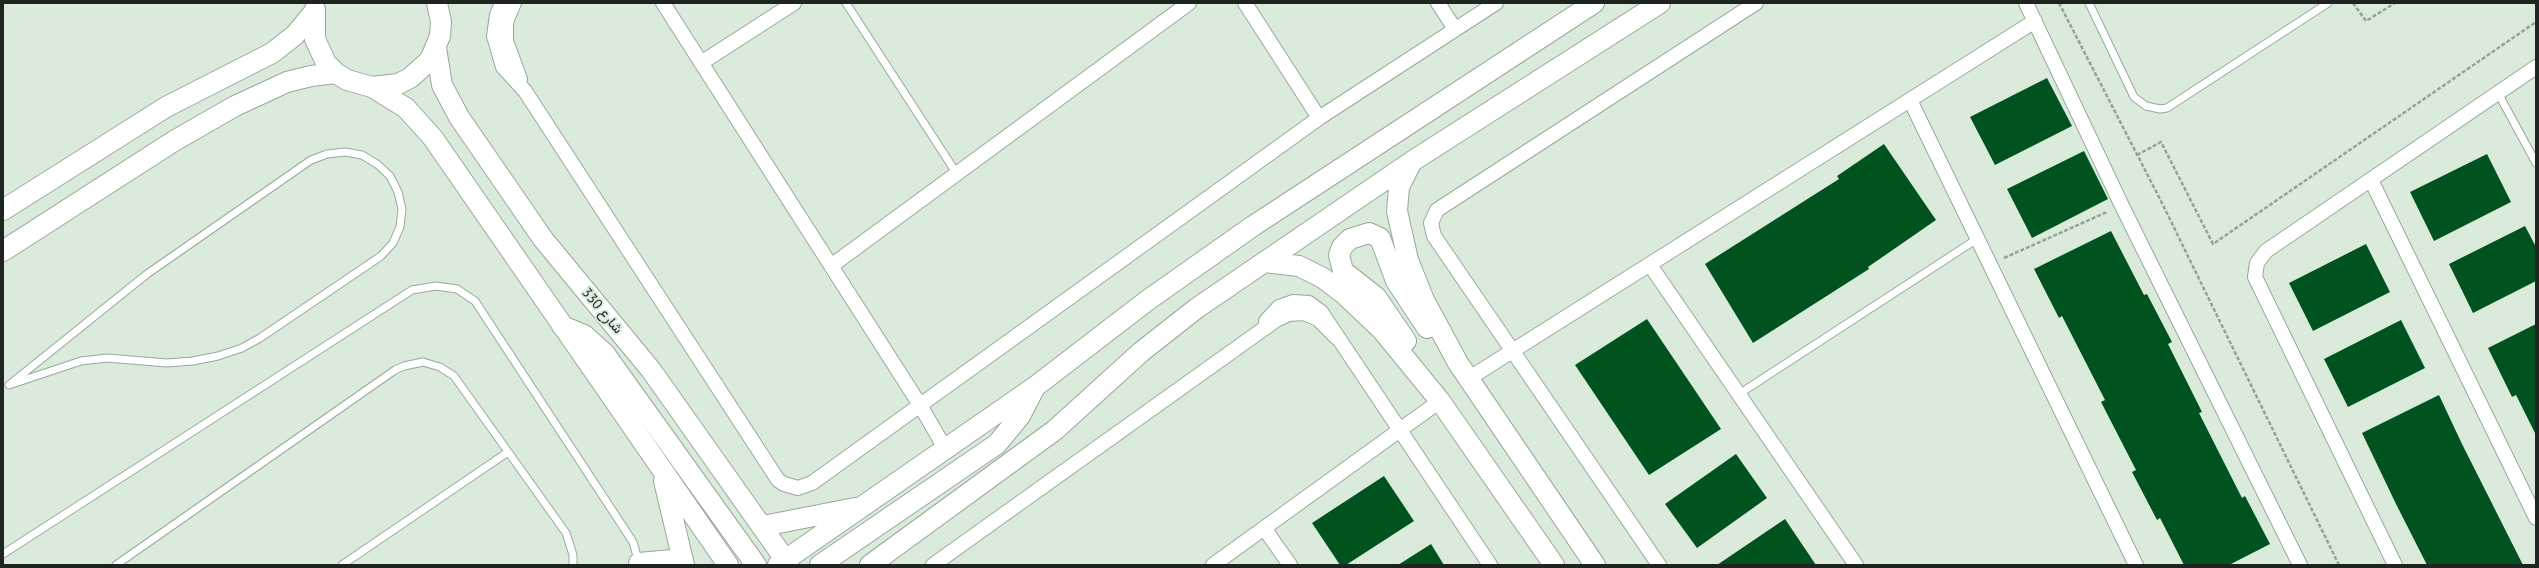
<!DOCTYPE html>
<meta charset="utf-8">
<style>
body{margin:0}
#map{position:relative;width:2539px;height:568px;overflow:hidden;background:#daebdc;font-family:"PT Sans",sans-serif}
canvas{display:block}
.frame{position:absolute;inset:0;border:4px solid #1e241f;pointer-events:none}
</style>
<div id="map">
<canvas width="2539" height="568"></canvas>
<div class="frame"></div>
</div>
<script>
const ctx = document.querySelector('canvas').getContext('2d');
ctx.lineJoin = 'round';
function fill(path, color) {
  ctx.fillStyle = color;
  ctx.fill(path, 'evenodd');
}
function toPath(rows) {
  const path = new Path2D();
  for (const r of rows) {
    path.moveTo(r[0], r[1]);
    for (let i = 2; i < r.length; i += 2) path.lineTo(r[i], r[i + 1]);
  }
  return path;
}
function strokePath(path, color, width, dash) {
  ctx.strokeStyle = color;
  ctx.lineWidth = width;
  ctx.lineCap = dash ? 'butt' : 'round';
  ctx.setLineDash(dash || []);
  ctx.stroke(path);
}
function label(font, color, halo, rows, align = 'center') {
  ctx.font = font + ' "PT Sans",Vazirmatn,sans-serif';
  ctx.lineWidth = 4;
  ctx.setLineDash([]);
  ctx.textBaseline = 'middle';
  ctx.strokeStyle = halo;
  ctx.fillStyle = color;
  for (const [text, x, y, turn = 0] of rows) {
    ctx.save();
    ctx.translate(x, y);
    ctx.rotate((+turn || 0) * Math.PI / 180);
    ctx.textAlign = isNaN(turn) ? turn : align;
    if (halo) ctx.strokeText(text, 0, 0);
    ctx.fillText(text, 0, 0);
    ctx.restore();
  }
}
fill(toPath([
 [2047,78,2072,126,1995,165,1970,117],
 [1884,144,1936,220,1868,267,1869,269,1753,343,1705,264,1839,179,1837,176],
 [2084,151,2108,199,2032,238,2007,189],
 [2487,154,2511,202,2434,241,2410,192],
 [2525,226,2536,247,2536,281,2473,313,2449,264],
 [2111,231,2144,295,2147,294,2172,342,2168,344,2202,412,2199,413,2242,498,2245,496,2270,544,2229,565,2184,565,2160,518,2157,520,2132,472,2136,470,2101,402,2105,400,2062,316,2059,318,2034,269],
 [2366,244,2390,292,2313,331,2289,283],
 [1647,319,1721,429,1649,475,1575,365],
 [2401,320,2425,368,2348,407,2324,359],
 [2536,324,2536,435,2516,395,2512,397,2488,348],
 [2439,395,2462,444,2523,565,2427,565,2396,504,2362,433],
 [1736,454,1767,498,1697,548,1665,504],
 [1384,476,1414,521,1346,565,1340,565,1312,523],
 [1785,519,1816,565,1717,565],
 [1431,544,1444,565,1398,565]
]), '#00531f');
const lane = toPath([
 [846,3,957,174],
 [2089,3,2134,97,2146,106,2160,109,2167,108,2328,3],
 [2498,93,2536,163],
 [345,152,362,155,377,164,390,176,398,192,402,209,400,227,393,243,381,256,260,338,242,348,218,356,193,361,167,363,107,358,81,361,9,385,147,274,311,160,327,154,345,152],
 [1739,394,1977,239],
 [3,554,412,290,436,286,457,289,475,301,633,542,639,563],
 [116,565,395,370,404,366,423,362,440,367,454,376,566,533,573,555,573,565],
 [342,565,508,452]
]);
const street = toPath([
 [502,3,497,15,494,36,503,67,525,91,778,480,784,484,798,488,812,483,1319,118,1496,3],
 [514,3,506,22,506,41,520,79],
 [663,3,920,405,946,450],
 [1245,3,1319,118],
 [1438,3,1455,29],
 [2026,3,2122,206,2300,565],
 [701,63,794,3],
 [1910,100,2136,565],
 [2371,180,2536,518],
 [1650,265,1856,565],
 [831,266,1189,3],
 [1266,321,1279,307,1293,302,1309,303,1321,312,1490,565],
 [1468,379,2035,21],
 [1264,528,1290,565],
 [933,565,1276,320,1289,314,1304,313,1318,319,1337,338],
 [1213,565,1440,401],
 [1659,565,1434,236,1431,223,1437,210,1756,3],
 [2395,565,2255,277,2257,263,2266,251,2536,67]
]);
const secondary = toPath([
 [315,9,315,39,326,63,336,73,347,80,372,87,398,84,410,78,430,60,440,36,441,22,437,3],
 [436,48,442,85,459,117,543,239,651,370,789,565],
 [372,87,406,108,433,138,728,565],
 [1411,163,1399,187,1397,211,1408,260,1424,300,1458,363,1595,565],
 [3,210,166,107,272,53,295,35,314,12],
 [3,251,174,141,235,106,287,82,311,76,336,73],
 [1264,262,1299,266,1323,278,1344,294,1382,330,1440,401,1554,565],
 [562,326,584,335,605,354,756,565],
 [1406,341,1376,297,1343,271,1339,255,1342,247,1350,239,1369,233,1380,238,1396,281,1427,328],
 [664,481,684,565],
 [763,526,855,508],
 [639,563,683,559],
 [778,565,1036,386,1148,300,1253,226,1594,3],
 [820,565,997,444,1020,416,1034,389],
 [870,565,1055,430,1141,352,1197,308,1411,162,1660,3]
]);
strokePath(lane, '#99a89a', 9);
strokePath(street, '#99a89a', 16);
strokePath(secondary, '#99a89a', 22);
strokePath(toPath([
 [2059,3,2161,201,2339,565],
 [2353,3,2366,21,2395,3],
 [2137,155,2161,142,2213,244,2536,22],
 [2004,258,2107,212]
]), '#95a296', 2.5, [4, 2]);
strokePath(lane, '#fff', 7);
strokePath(street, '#fff', 14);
strokePath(secondary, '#fff', 20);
label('14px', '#1e241f', '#daebdc', [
 ["شارع 330",602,311,50]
]);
</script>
